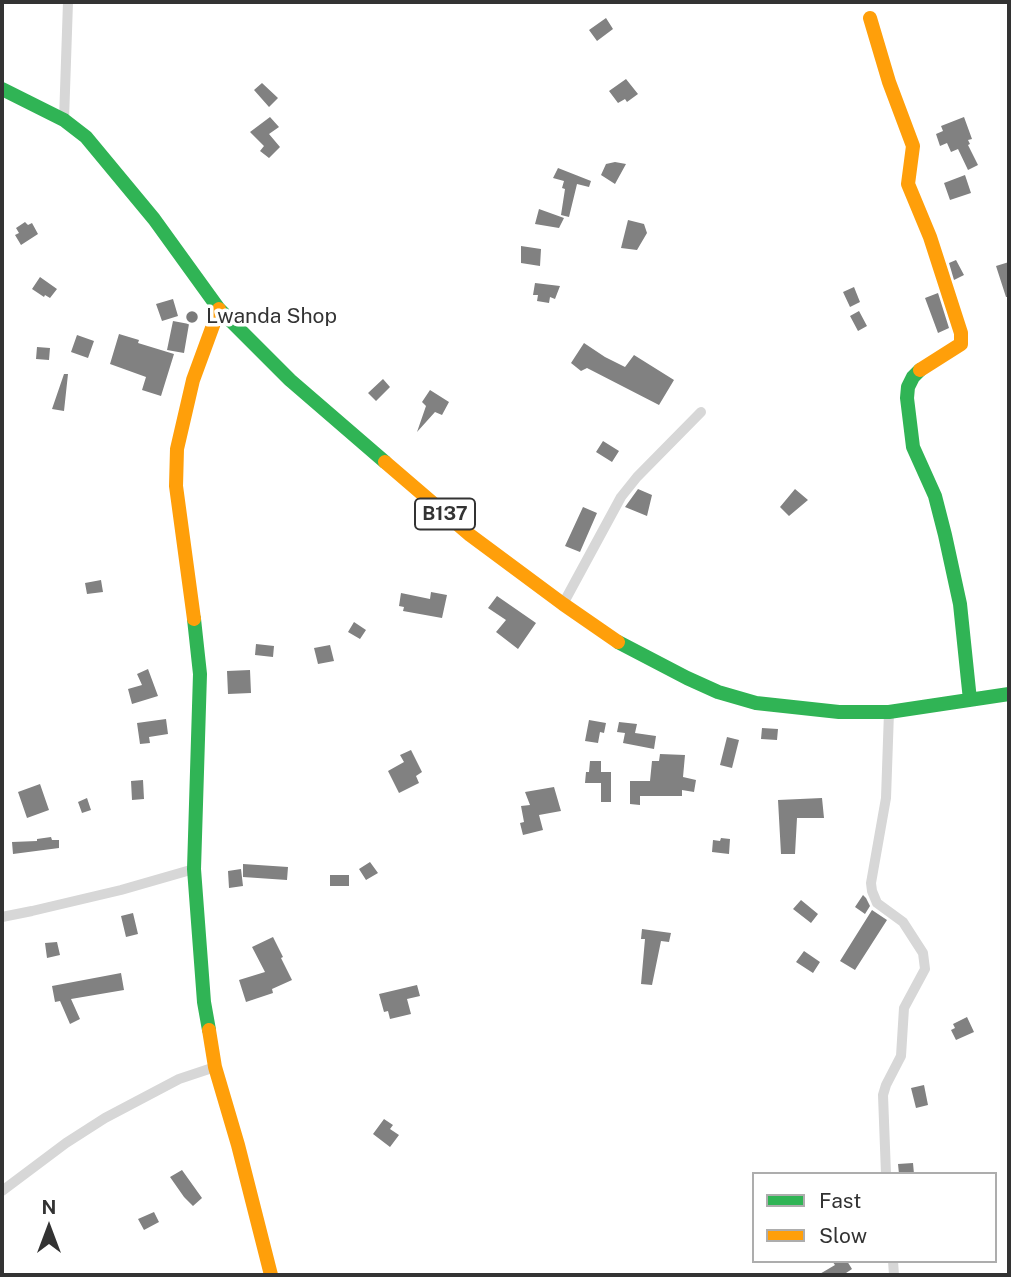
<!DOCTYPE html>
<style>
body{margin:0}
#map{position:relative;width:1011px;height:1277px;overflow:hidden;background:#fff;font-family:"Public Sans",sans-serif}
canvas{display:block}
.frame{position:absolute;inset:0;border:4px solid #333;pointer-events:none}
.legend{position:absolute;left:752px;top:1172px;width:245px;height:91px;box-sizing:border-box;background:#fff;border:2px solid #adadad;margin:0;padding:9px 12px;list-style:none;font-size:21px;color:#333}
.legend li{display:flex;align-items:center;gap:14px;height:35px}
.legend b{width:35px;border:2px solid #adadad}
.north{position:absolute;left:14px;top:1193px;width:70px;height:70px;-webkit-text-stroke:5px #fff;paint-order:stroke;rotate:0deg;font-size:19px;font-weight:700;line-height:28px;text-align:center;color:#333}
.north::after{content:'';display:block;margin:auto;width:24px;height:32px;background:#333;clip-path:polygon(50% 0,100% 100%,50% 72%,0 100%)}
</style>
<div id="map">
<canvas width="1011" height="1277"></canvas>
<div class="frame"></div>
<ul class="legend">
<li><b style="height:9px;background:#30b455"></b>Fast</li>
<li><b style="height:9px;background:#ff9f0a"></b>Slow</li>
</ul>
<div class="north">N</div>
</div>
<script>
const ctx = document.querySelector('canvas').getContext('2d');
ctx.lineJoin = 'round';
function fill(path, color) {
  ctx.fillStyle = color;
  ctx.fill(path, 'evenodd');
}
function toPath(rows) {
  const path = new Path2D();
  for (const r of rows) {
    path.moveTo(r[0], r[1]);
    for (let i = 2; i < r.length; i += 2) path.lineTo(r[i], r[i + 1]);
  }
  return path;
}
function strokePath(path, color, width, dash) {
  ctx.strokeStyle = color;
  ctx.lineWidth = width;
  ctx.lineCap = dash ? 'butt' : 'round';
  ctx.setLineDash(dash || []);
  ctx.stroke(path);
}
function label(font, color, halo, rows, align = 'center') {
  ctx.font = font + ' "Public Sans",sans-serif';
  ctx.lineWidth = 7;
  ctx.setLineDash([]);
  ctx.textBaseline = 'middle';
  ctx.strokeStyle = halo;
  ctx.fillStyle = color;
  for (const [text, x, y, turn = 0] of rows) {
    ctx.save();
    ctx.translate(x, y);
    ctx.rotate((+turn || 0) * Math.PI / 180);
    ctx.textAlign = isNaN(turn) ? turn : align;
    if (halo) ctx.strokeText(text, 0, 0);
    ctx.fillText(text, 0, 0);
    ctx.restore();
  }
}
fill(toPath([
 [606,18,613,29,597,41,589,30],
 [626,79,638,94,627,102,625,99,618,103,609,91],
 [262,83,278,98,269,107,254,90],
 [270,117,279,127,269,134,280,147,269,158,260,151,264,146,250,132],
 [964,117,972,139,968,140,970,144,968,145,978,165,968,170,958,149,951,152,947,143,940,146,936,134,943,131,941,126],
 [615,162,626,164,615,184,601,175,606,164],
 [558,168,591,181,589,187,577,184,569,217,561,215,565,189,562,188,564,181,553,178],
 [965,175,971,193,950,200,944,183],
 [539,209,564,218,559,228,535,224],
 [628,220,644,224,647,233,637,250,621,248],
 [25,222,28,225,32,223,38,234,21,245,15,235,19,233,16,228],
 [521,246,541,249,540,266,521,263],
 [956,260,964,275,954,280,949,263],
 [1009,262,1009,297,1006,297,996,266],
 [40,277,57,289,50,298,45,295,44,297,32,289],
 [535,283,560,286,555,299,550,297,549,303,537,301,538,295,533,295],
 [854,287,860,302,850,307,843,292],
 [938,293,949,328,938,333,925,298],
 [173,299,178,316,162,321,156,304],
 [859,311,867,326,858,331,850,316],
 [173,321,189,324,184,353,167,350],
 [119,334,139,340,138,343,174,354,161,396,142,390,146,377,110,364],
 [77,335,94,341,88,358,71,352],
 [584,343,605,357,625,367,634,355,674,380,659,405,587,368,581,371,571,363],
 [37,347,50,348,49,360,36,359],
 [64,374,68,374,64,411,52,409],
 [383,379,390,387,376,401,368,393],
 [430,390,449,402,442,415,435,412,417,432,426,406,422,402],
 [603,441,619,451,612,462,596,452],
 [638,489,652,495,647,516,625,507],
 [795,489,808,500,789,516,780,507],
 [583,507,597,513,580,552,565,546],
 [101,580,103,592,87,594,85,583],
 [431,592,447,595,442,618,403,611,404,607,399,606,401,593,430,599],
 [497,596,536,623,518,649,496,632,506,620,488,608],
 [354,622,366,630,360,639,348,632],
 [256,644,274,646,273,657,255,655],
 [330,645,334,661,318,664,314,648],
 [148,669,158,696,132,704,128,689,142,685,137,674],
 [250,670,251,693,228,694,227,671],
 [166,719,168,734,149,737,150,743,140,744,137,723],
 [589,720,606,723,604,733,600,732,598,743,585,741],
 [619,722,637,724,635,733,656,736,654,749,623,743,625,733,617,732],
 [762,728,778,729,777,740,761,739],
 [727,737,739,740,732,768,720,765],
 [411,750,422,772,416,776,419,783,399,793,388,771,404,762,400,755],
 [660,754,685,755,683,777,696,780,694,792,682,790,682,796,640,796,640,805,630,804,630,781,650,781,652,761,659,761],
 [590,761,601,761,601,772,611,772,611,802,601,802,601,783,585,783,586,772,589,772],
 [143,780,144,799,132,800,131,781],
 [40,784,49,810,27,818,18,792],
 [554,787,561,811,539,815,543,830,523,835,520,823,524,822,521,806,530,805,525,792],
 [87,798,91,810,82,813,78,802],
 [822,798,824,818,797,818,795,854,781,854,778,800],
 [51,837,52,840,59,840,59,848,13,854,12,842,37,841,37,839],
 [721,838,730,839,729,854,712,852,713,840,720,841],
 [370,862,378,873,366,880,359,869],
 [243,864,288,867,287,880,243,877],
 [241,869,243,886,229,888,228,871],
 [330,875,349,875,349,886,330,886],
 [863,895,866,898,870,906,865,914,855,907],
 [801,900,818,914,811,923,793,909],
 [872,910,887,920,855,970,840,961],
 [133,913,138,934,126,937,121,916],
 [642,929,671,933,669,942,661,941,652,985,641,984,645,939,641,939],
 [273,937,283,957,281,958,292,980,272,989,273,993,246,1002,239,980,265,972,252,947],
 [57,942,60,955,47,958,45,943],
 [804,951,820,962,813,973,796,962],
 [121,973,124,990,71,999,80,1019,70,1024,60,1001,55,1002,52,986],
 [417,985,420,996,407,999,411,1014,390,1019,388,1011,384,1012,379,994],
 [967,1017,974,1032,956,1040,951,1030,955,1028,953,1024],
 [924,1085,928,1105,916,1108,911,1088],
 [384,1119,393,1125,390,1129,399,1135,390,1147,373,1134],
 [913,1163,914,1174,899,1174,898,1164],
 [182,1170,202,1198,193,1206,184,1197,170,1177],
 [154,1212,159,1222,144,1230,138,1219],
 [832,1261,847,1261,852,1269,843,1275,818,1275,835,1265]
]), '#818181');
strokePath(toPath([
 [64,120,68,2],
 [563,604,621,497,637,477,701,412],
 [2,917,32,911,121,890,194,869],
 [886,1174,883,1095,886,1085,901,1056,904,1008,925,969,923,953,903,922,877,903,872,891,871,883,886,798,889,712],
 [2,1191,66,1143,105,1118,179,1079,215,1067],
 [893,1261,894,1275]
]), '#d7d7d7', 10);
strokePath(toPath([
 [2,89,64,120,86,137,154,219,219,309,290,380,385,462],
 [920,370,913,377,908,387,907,398,913,447,935,496,945,535,960,604,970,700],
 [194,619,200,674,194,869,204,1002,209,1030],
 [618,642,687,678,718,692,756,703,839,712,889,712,1009,694]
]), '#30b455', 14);
strokePath(toPath([
 [870,18,889,82,913,146,908,184,930,237,961,333,961,344,920,370],
 [385,462,470,535,563,604,618,642],
 [194,619,176,486,177,449,193,380,219,309],
 [209,1030,215,1067,238,1145,271,1275]
]), '#ff9f0a', 14);
for (const [x, y, r, color] of [
 [192,317,7,"#7a7a7a"]
]) {
  const dot = new Path2D();
  dot.arc(x, y, r, 0, 2 * Math.PI);
  ctx.fillStyle = color;
  ctx.fill(dot);
  strokePath(dot, '#fff', 2.5);
}
for (const [x, y, w] of [
 [445,514,60]
]) {
  const box = new Path2D();
  box.roundRect(x - w / 2, y - 15.5, w, 31, 5);
  ctx.fillStyle = '#fff';
  ctx.fill(box);
  strokePath(box, '#333', 2);
}
label('bold 19px', '#333', null, [
 ["B137",445,514]
]);
label('21px', '#333', '#fff', [
 ["Lwanda Shop",206,317]
], 'left');
</script>
